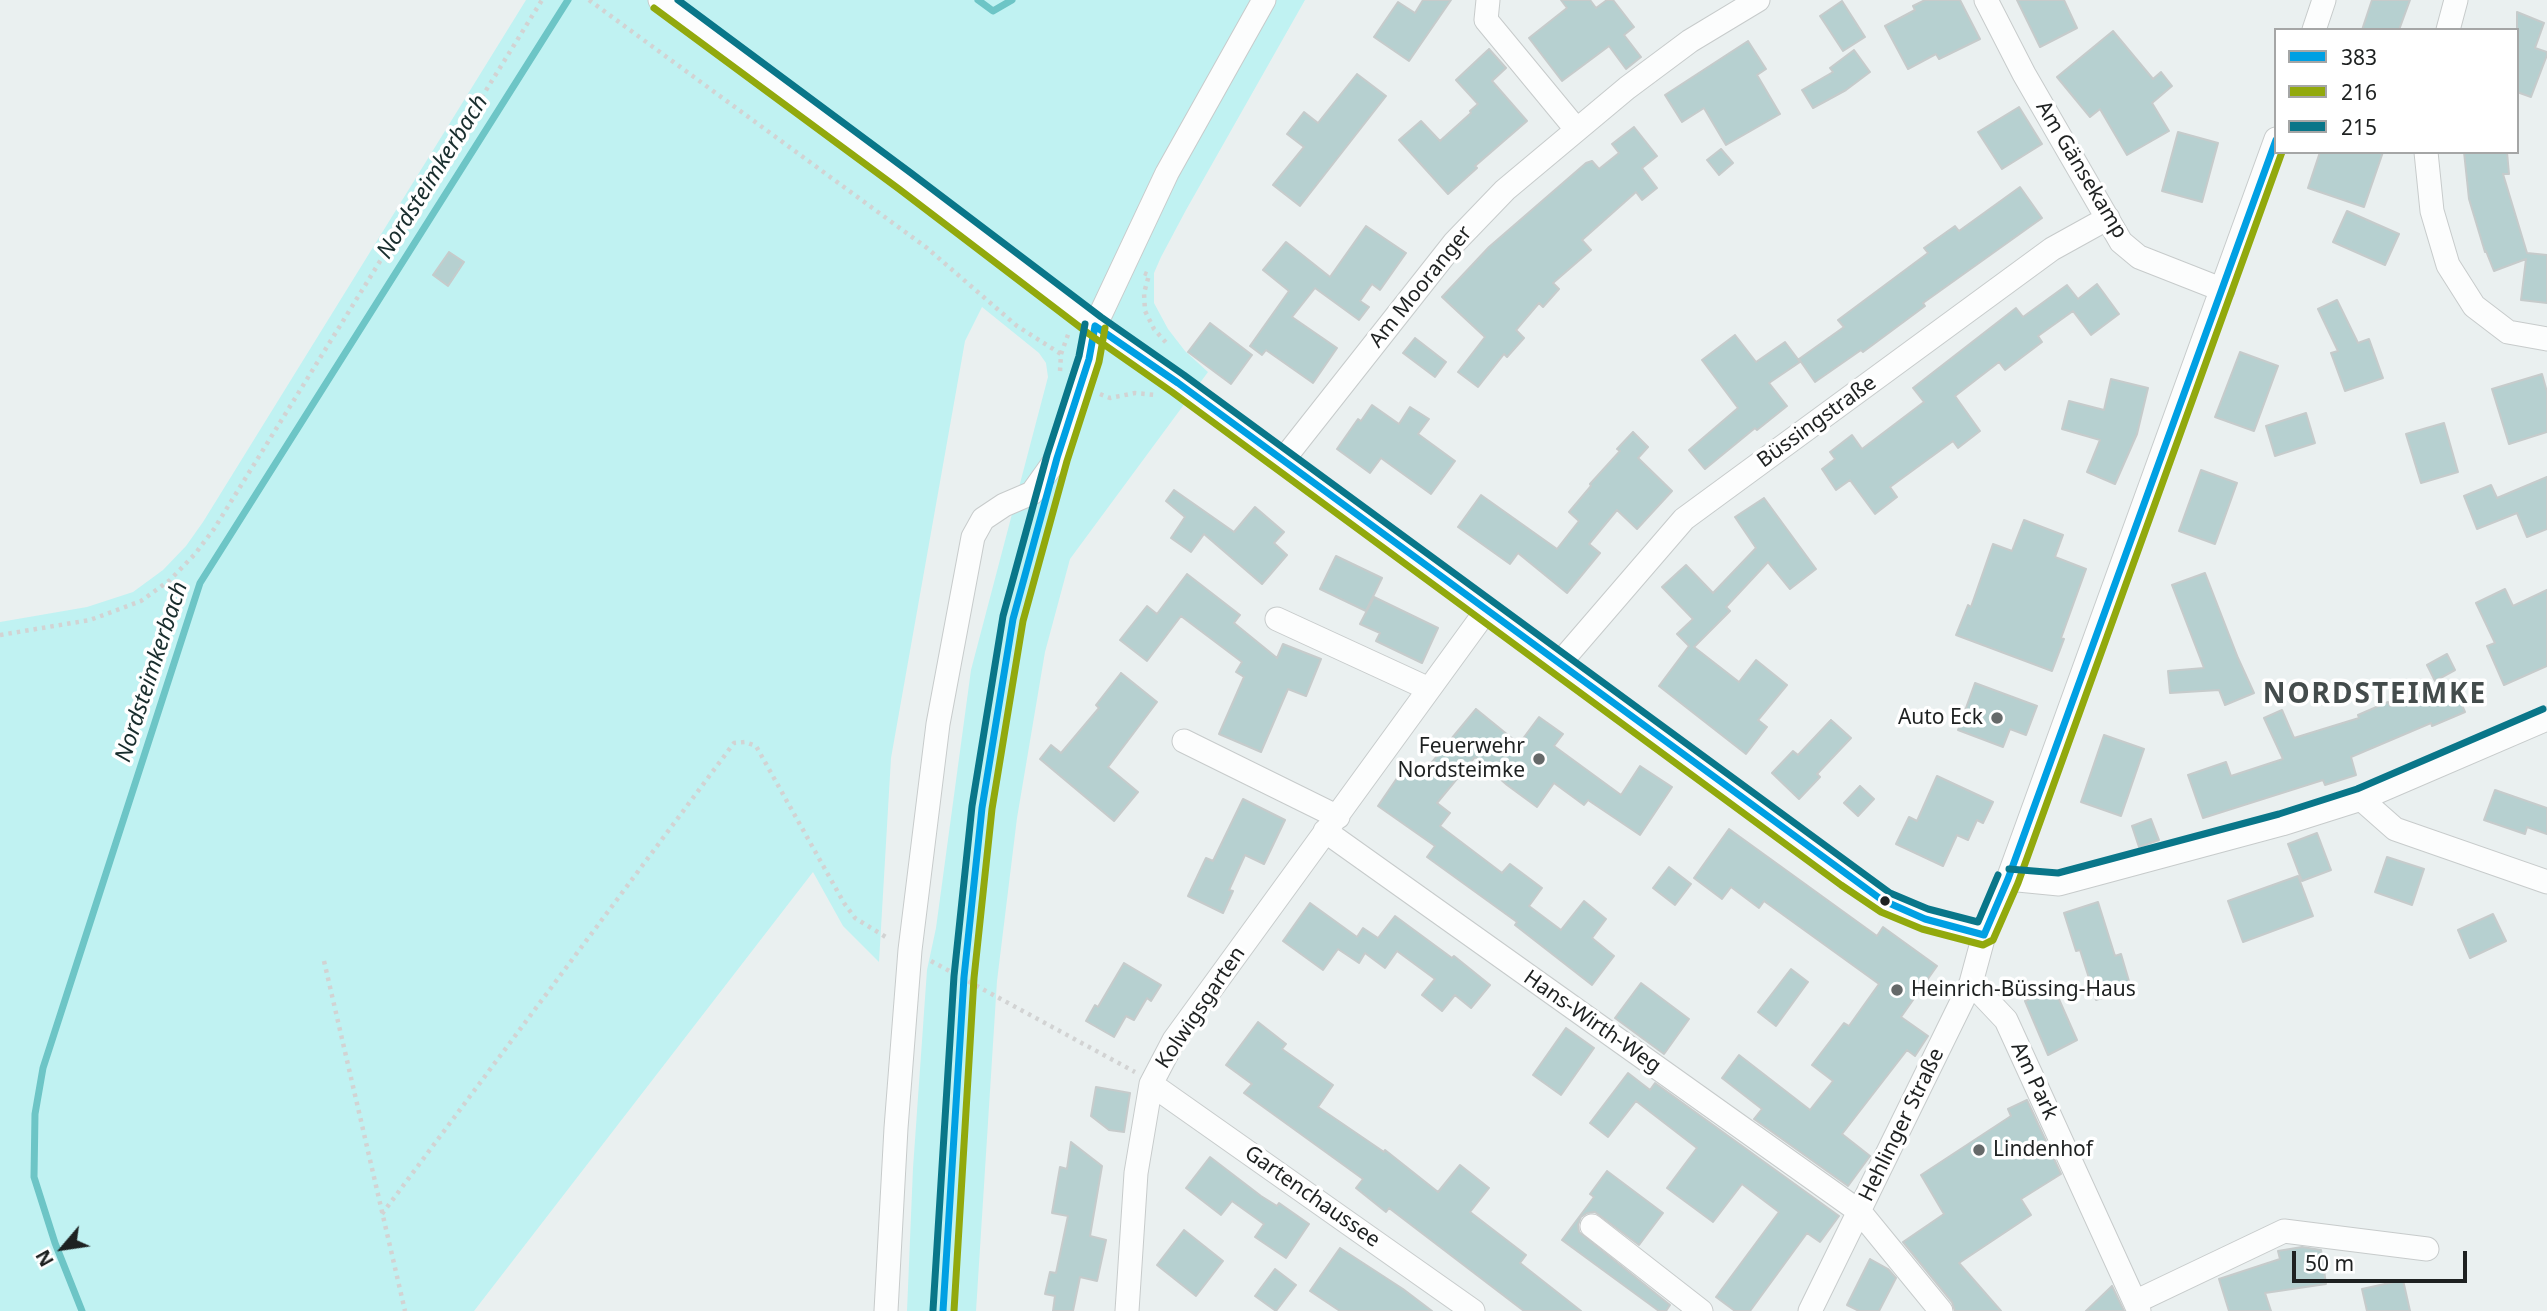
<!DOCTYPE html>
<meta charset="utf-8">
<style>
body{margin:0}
#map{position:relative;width:2547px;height:1311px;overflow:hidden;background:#eaf0f0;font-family:"Noto Sans",sans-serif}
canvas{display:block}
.legend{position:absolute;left:2274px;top:28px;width:245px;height:126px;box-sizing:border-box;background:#fff;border:2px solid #a5a6a6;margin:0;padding:9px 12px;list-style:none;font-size:21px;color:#1e2121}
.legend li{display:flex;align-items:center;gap:14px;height:35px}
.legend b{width:35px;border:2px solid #a5a6a6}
.north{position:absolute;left:28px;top:1213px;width:70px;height:70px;-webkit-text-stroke:5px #fff;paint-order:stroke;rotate:241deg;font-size:19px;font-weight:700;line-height:28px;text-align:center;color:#1e2121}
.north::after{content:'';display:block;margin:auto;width:24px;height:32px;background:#1e2121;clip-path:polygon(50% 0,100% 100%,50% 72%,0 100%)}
.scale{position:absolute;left:2292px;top:1251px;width:175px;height:32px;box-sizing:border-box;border:4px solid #1e2121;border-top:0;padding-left:9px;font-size:21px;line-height:24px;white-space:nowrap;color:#1e2121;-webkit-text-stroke:5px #fff;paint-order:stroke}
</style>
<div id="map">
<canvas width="2547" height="1311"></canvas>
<ul class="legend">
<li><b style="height:9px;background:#00a0e3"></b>383</li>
<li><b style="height:9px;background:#92a90d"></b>216</li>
<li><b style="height:9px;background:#097689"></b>215</li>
</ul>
<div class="north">N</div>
<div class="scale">50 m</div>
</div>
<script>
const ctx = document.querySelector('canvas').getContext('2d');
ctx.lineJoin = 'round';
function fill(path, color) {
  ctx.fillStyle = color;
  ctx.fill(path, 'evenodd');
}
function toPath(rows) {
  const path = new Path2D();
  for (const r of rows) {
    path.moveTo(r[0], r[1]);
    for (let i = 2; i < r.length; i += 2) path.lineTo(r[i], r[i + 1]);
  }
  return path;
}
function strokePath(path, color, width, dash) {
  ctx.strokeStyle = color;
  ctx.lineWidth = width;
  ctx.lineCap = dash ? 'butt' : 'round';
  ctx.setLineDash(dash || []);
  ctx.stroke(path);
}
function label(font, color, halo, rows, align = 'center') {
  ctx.font = font + ' "Noto Sans",sans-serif';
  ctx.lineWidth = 7;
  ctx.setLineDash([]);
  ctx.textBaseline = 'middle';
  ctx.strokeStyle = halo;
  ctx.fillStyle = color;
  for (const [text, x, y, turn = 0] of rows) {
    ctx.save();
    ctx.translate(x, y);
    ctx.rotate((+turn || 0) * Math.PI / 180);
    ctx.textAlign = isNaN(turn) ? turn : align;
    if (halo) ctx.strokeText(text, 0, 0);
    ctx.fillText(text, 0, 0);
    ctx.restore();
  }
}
fill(toPath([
 [526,0,1305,0,1186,210,1161,257,1154,273,1154,303,1168,329,1185,351,1208,372,1070,559,1045,652,1017,818,997,981,976,1311,907,1311,913,1168,927,970,936,928,971,670,1048,377,1046,363,1039,353,982,307,965,341,891,758,879,962,843,926,813,872,474,1311,0,1311,0,622,87,607,133,592,163,570,186,546,203,522]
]), '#c0f2f2');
strokePath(toPath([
 [978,0,993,11,1012,0],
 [82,1311,55,1243,34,1177,35,1114,43,1068,200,583,568,0]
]), '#6dc5c6', 7);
const building = toPath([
 [1423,0,1451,0,1409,61,1374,37,1398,2,1415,13,1423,0],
 [1561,0,1590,0,1596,8,1607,0,1613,0,1634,27,1624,35,1641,57,1626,69,1609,46,1562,81,1529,38,1567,8,1561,0],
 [1925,0,1960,0,1980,39,1939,59,1936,54,1908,69,1885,26,1915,10,1913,6,1925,0],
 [2017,0,2064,0,2077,28,2040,47,2017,0],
 [2372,0,2410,0,2399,30,2362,30,2372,0],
 [1842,1,1865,37,1843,51,1820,16,1842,1],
 [2517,12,2544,23,2535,48,2547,52,2547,55,2531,97,2517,92,2517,12],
 [2113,31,2153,79,2161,72,2172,86,2152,103,2169,131,2127,155,2100,109,2090,117,2057,77,2113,31],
 [1748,41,1766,69,1757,75,1780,114,1726,145,1704,108,1682,122,1665,95,1748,41],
 [1489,49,1506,68,1492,81,1527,121,1475,166,1477,168,1448,194,1399,140,1421,121,1440,141,1471,113,1470,111,1478,104,1456,80,1489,49],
 [1854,50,1870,72,1846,90,1813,108,1802,90,1833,72,1830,68,1854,50],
 [1357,74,1386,96,1300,206,1273,185,1304,147,1287,134,1304,112,1318,123,1357,74],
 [2019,107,2042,144,2002,169,1978,132,2019,107],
 [1634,127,1657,156,1642,168,1657,188,1642,200,1636,192,1582,240,1591,250,1553,283,1559,289,1543,307,1539,303,1516,330,1524,338,1507,357,1504,354,1478,387,1458,372,1485,337,1442,297,1489,247,1586,163,1592,161,1599,169,1619,153,1612,144,1634,127],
 [2178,132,2218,143,2202,202,2162,191,2178,132],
 [1721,149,1733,163,1719,175,1707,160,1721,149],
 [2320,152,2383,152,2364,207,2308,188,2320,152],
 [2464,152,2507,152,2509,174,2503,174,2527,253,2547,255,2547,303,2521,300,2526,259,2494,271,2486,251,2485,252,2469,199,2464,152],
 [2020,187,2042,218,1923,303,1925,306,1863,352,1861,350,1815,382,1799,359,1844,327,1838,320,1928,253,1924,248,1955,226,1959,231,2020,187],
 [2347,211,2399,234,2385,265,2333,242,2347,211],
 [1366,226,1406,253,1380,290,1372,284,1360,301,1369,307,1359,320,1315,288,1292,317,1337,348,1313,383,1266,350,1262,355,1250,346,1289,291,1263,270,1286,242,1330,277,1366,226],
 [449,252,464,262,448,286,433,275,449,252],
 [2097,284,2119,314,2091,335,2073,311,2038,336,2042,342,2005,370,1999,362,1955,396,1980,431,1958,448,1953,441,1890,487,1897,497,1875,514,1850,480,1836,490,1822,469,1835,459,1830,452,1852,435,1862,449,1924,402,1913,388,2016,308,2023,317,2067,285,2078,299,2097,284],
 [2337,300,2358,343,2369,339,2383,378,2345,391,2331,353,2338,351,2318,309,2337,300],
 [1210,323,1252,355,1231,384,1188,352,1210,323],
 [1735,335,1756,362,1785,342,1800,362,1769,383,1787,406,1757,430,1755,428,1705,469,1689,450,1738,408,1702,360,1735,335],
 [1415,338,1446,362,1435,377,1403,353,1415,338],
 [2240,352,2278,366,2254,431,2215,417,2240,352],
 [2542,374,2547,392,2547,432,2509,444,2492,389,2542,374],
 [2111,379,2148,388,2137,434,2115,484,2087,472,2100,440,2062,429,2069,401,2104,410,2111,379],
 [1372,405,1399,424,1410,407,1429,419,1418,434,1455,461,1431,494,1381,458,1370,473,1337,449,1358,419,1361,421,1372,405],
 [2306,413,2315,443,2275,456,2266,426,2306,413],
 [2444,423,2458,472,2421,483,2406,434,2444,423],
 [1633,432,1648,447,1638,458,1672,491,1637,529,1617,510,1589,544,1600,553,1567,593,1518,553,1510,564,1458,527,1481,495,1557,549,1579,521,1569,512,1591,486,1590,484,1620,451,1617,449,1633,432],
 [2201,470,2237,483,2215,544,2179,531,2201,470],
 [2547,477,2547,529,2527,537,2517,513,2477,529,2464,496,2491,485,2497,498,2547,477],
 [1174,490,1234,532,1255,507,1284,532,1274,543,1287,555,1262,584,1204,534,1191,552,1171,538,1185,517,1166,501,1174,490],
 [1764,498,1816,569,1790,589,1768,562,1726,607,1730,611,1694,647,1739,682,1756,660,1787,685,1758,720,1767,727,1746,754,1659,686,1689,646,1677,634,1693,619,1662,587,1686,565,1713,593,1756,548,1735,517,1764,498],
 [2024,520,2063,535,2055,557,2086,569,2061,638,2064,639,2052,671,1956,635,1968,605,1971,607,1993,544,2012,551,2024,520],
 [1336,556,1382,578,1366,611,1320,589,1336,556],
 [2205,573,2238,658,2254,693,2225,705,2219,690,2170,693,2168,671,2204,668,2172,585,2205,573],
 [1187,574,1240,615,1234,623,1277,658,1283,644,1321,659,1306,696,1288,689,1261,752,1219,734,1244,677,1236,672,1242,662,1181,616,1147,661,1120,640,1147,606,1157,614,1187,574],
 [2505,589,2513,606,2547,590,2547,666,2504,685,2487,646,2495,643,2476,603,2505,589],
 [1374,597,1438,628,1422,663,1376,641,1380,633,1360,624,1374,597],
 [2447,654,2455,670,2435,681,2427,665,2447,654],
 [1121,673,1157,702,1108,767,1138,792,1114,821,1040,759,1051,745,1061,753,1099,708,1096,705,1121,673],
 [2451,680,2465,712,2432,726,2431,723,2351,757,2356,775,2325,785,2323,780,2203,818,2188,775,2226,762,2231,776,2283,759,2264,718,2282,710,2294,738,2359,718,2358,715,2388,702,2390,706,2451,680],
 [1975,683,2037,706,2026,735,2010,729,2003,747,1958,730,1975,683],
 [1476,709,1519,744,1539,717,1563,734,1554,746,1621,795,1640,766,1672,787,1640,835,1588,800,1584,805,1554,783,1537,807,1507,785,1475,757,1437,803,1450,813,1440,826,1502,873,1510,864,1542,888,1529,906,1561,930,1584,901,1606,919,1592,938,1614,956,1592,985,1515,925,1517,922,1427,857,1435,846,1378,806,1408,762,1423,773,1476,709],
 [1831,720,1851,738,1817,774,1820,777,1799,799,1772,773,1793,751,1798,755,1831,720],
 [2104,735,2144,749,2121,816,2081,802,2104,735],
 [1937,776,1993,802,1983,823,1977,820,1968,840,1957,835,1943,866,1896,844,1909,817,1917,821,1937,776],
 [1860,786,1874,799,1858,816,1844,803,1860,786],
 [2495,790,2547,808,2547,834,2527,827,2525,834,2484,820,2495,790],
 [1243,799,1285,820,1264,864,1245,855,1229,890,1233,891,1223,913,1188,896,1206,858,1213,861,1243,799],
 [2151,819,2159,840,2139,847,2132,826,2151,819],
 [1729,829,1877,936,1883,927,1937,966,1901,1017,1928,1036,1915,1056,1907,1050,1842,1134,1870,1156,1848,1186,1754,1119,1762,1109,1722,1078,1739,1055,1810,1110,1833,1081,1812,1065,1844,1023,1849,1026,1879,984,1764,901,1759,908,1731,887,1722,899,1694,878,1729,829],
 [2317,833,2331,870,2302,881,2288,844,2317,833],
 [2387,857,2424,869,2412,905,2375,892,2387,857],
 [1669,867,1691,884,1675,905,1653,888,1669,867],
 [2298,876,2313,916,2243,942,2228,901,2298,876],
 [2098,902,2115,956,2121,954,2131,988,2096,1000,2080,950,2076,951,2064,913,2098,902],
 [1310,903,1357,937,1363,928,1378,938,1395,916,1452,958,1454,956,1490,985,1471,1008,1455,995,1442,1011,1422,995,1435,979,1397,951,1385,968,1365,953,1359,963,1338,949,1323,970,1283,941,1310,903],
 [2493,914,2506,941,2470,958,2458,930,2493,914],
 [1124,963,1161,985,1151,1001,1147,998,1134,1020,1126,1016,1114,1037,1086,1021,1095,1005,1098,1007,1124,963],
 [1791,969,1808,982,1776,1026,1758,1012,1791,969],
 [1641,983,1689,1019,1664,1054,1615,1018,1641,983],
 [2054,988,2077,1040,2048,1055,2025,1001,2054,988],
 [1258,1022,1286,1044,1282,1049,1333,1085,1318,1107,1384,1152,1385,1150,1438,1192,1460,1165,1489,1188,1470,1212,1526,1255,1520,1263,1581,1311,1524,1311,1389,1208,1386,1212,1356,1188,1363,1179,1244,1093,1252,1084,1226,1065,1258,1022],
 [1566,1028,1594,1048,1561,1095,1533,1075,1566,1028],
 [1628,1073,1650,1090,1655,1083,1839,1216,1820,1242,1807,1233,1750,1311,1735,1311,1716,1297,1779,1212,1742,1184,1713,1222,1667,1188,1697,1148,1636,1101,1608,1137,1590,1123,1628,1073],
 [1096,1087,1130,1093,1124,1132,1109,1130,1091,1116,1096,1087],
 [2027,1100,2061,1174,2021,1199,2031,1215,1959,1263,2001,1311,1955,1311,1952,1302,1903,1242,1944,1214,1921,1175,2011,1116,2008,1109,2027,1100],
 [1071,1142,1102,1166,1090,1236,1106,1240,1097,1281,1080,1277,1073,1311,1053,1311,1055,1296,1045,1294,1050,1272,1056,1273,1068,1216,1052,1213,1060,1167,1067,1169,1071,1142],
 [1210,1157,1261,1196,1277,1206,1279,1203,1309,1224,1286,1258,1255,1237,1264,1224,1232,1201,1221,1215,1186,1188,1210,1157],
 [1607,1171,1663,1213,1639,1245,1595,1212,1587,1213,1581,1217,1578,1225,1579,1232,1670,1305,1666,1311,1659,1311,1562,1240,1594,1197,1590,1194,1607,1171],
 [1184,1230,1223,1261,1196,1296,1157,1265,1184,1230],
 [2302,1247,2321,1250,2326,1284,2265,1293,2271,1311,2229,1311,2219,1279,2280,1259,2278,1251,2302,1247],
 [1340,1248,1403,1289,1432,1311,1340,1311,1310,1291,1340,1248],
 [1870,1259,1888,1269,1896,1278,1879,1311,1859,1311,1847,1305,1870,1259],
 [1275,1269,1296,1285,1276,1311,1255,1296,1275,1269],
 [2403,1280,2410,1311,2367,1311,2362,1289,2403,1280],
 [2112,1286,2124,1311,2086,1311,2112,1286]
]);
fill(building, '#b6d0d0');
strokePath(building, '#c6cbcb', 2);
const minor = toPath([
 [660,0,905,181,1095,326,1178,383,1847,876,1885,902,1925,919,1984,935,2008,879,2276,139],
 [1488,0,1486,20,1576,129],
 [1986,0,2024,74,2121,242,2139,257,2223,290],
 [2314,30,2324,0],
 [2448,30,2456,0],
 [2426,152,2432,211,2448,265,2474,306,2508,332,2547,339],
 [1283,460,1454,243,1505,190,1627,88,1690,41,1758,0],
 [1277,619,1429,689],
 [1559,664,1684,519,2052,249,2108,218],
 [1184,741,1338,817],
 [2361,799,2395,829,2547,882],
 [1325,831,1860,1212,1941,1311],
 [2008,879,2059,884,2282,824,2361,799,2547,719],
 [1971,983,2006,1020,2139,1311],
 [1151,1084,1473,1311],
 [1592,1226,1701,1311],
 [2135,1302,2284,1231,2427,1249],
 [886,1311,896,1128,910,950,938,724,973,537,983,519,1004,505,1032,493,1057,458,1089,359,1095,326,1167,173,1264,0],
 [1127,1311,1136,1173,1151,1084,1174,1040,1486,611],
 [1810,1311,1971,983,1984,935]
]);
strokePath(minor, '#c7cbcb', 25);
strokePath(toPath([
 [589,0,927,248,1017,326,1061,354],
 [1144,273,1149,275,1144,293,1145,311,1154,329,1169,346],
 [1060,371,1061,354,1069,332],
 [1100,394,1110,398,1135,393,1156,395],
 [0,635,90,620,141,601,170,580,195,554,214,529,542,0],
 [324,961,405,1311],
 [931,961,1135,1072],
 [382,1214,734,743,745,742,756,746,844,903,855,918,889,939]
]), '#d2d3d3', 4.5, [3.5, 5]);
strokePath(minor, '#fcfdfd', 23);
strokePath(toPath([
 [1095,326,1178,383,1882,900,1925,919,1984,935,2008,879,2276,140],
 [943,1311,964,977,982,808,1013,619,1057,458,1089,359,1095,326]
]), '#00a0e3', 7);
strokePath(toPath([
 [654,8,899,189,1089,334,1172,392,1841,885,1881,912,1922,929,1983,945,1993,940,2018,883,2282,152],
 [954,1311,974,978,992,809,1023,621,1067,461,1099,362,1105,328]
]), '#92a90d', 7);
strokePath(toPath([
 [678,0,911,173,1101,317,1184,375,1890,893,1928,909,1978,922,1998,875],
 [2009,869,2058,873,2279,814,2357,789,2543,709],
 [933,1310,954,976,972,806,1003,616,1047,455,1079,356,1085,324]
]), '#097689', 7);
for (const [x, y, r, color] of [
 [1997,718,7,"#656969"],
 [1539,759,7,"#656969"],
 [1885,901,6,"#1e2121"],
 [1897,990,7,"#656969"],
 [1979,1150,7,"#656969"]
]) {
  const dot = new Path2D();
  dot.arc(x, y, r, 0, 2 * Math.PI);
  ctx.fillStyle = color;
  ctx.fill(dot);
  strokePath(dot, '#fff', 2.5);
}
label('21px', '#1e2121', '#fff', [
 ["Am Gänsekamp",2081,170,59],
 ["Am Mooranger",1421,287,-51],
 ["Büssingstraße",1817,422,-36],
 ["Kolwigsgarten",1201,1008,-56],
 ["Hans-Wirth-Weg",1592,1022,35],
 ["Am Park",2034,1081,65],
 ["Hehlinger Straße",1902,1125,-64],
 ["Gartenchaussee",1312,1197,35]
]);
label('21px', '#1e2121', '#fff', [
 ["Auto Eck",1983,718],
 ["Feuerwehr",1525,747],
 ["Nordsteimke",1525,771],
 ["Heinrich-Büssing-Haus",1911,990,"left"],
 ["Lindenhof",1993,1150,"left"]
], 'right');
label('italic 23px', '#182d2d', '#fff', [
 ["Nordsteimkerbach",433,177,-58],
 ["Nordsteimkerbach",152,672,-72]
]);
ctx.letterSpacing = '2px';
label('bold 28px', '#444c4c', '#fff', [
 ["NORDSTEIMKE",2375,695]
]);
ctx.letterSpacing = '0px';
</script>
